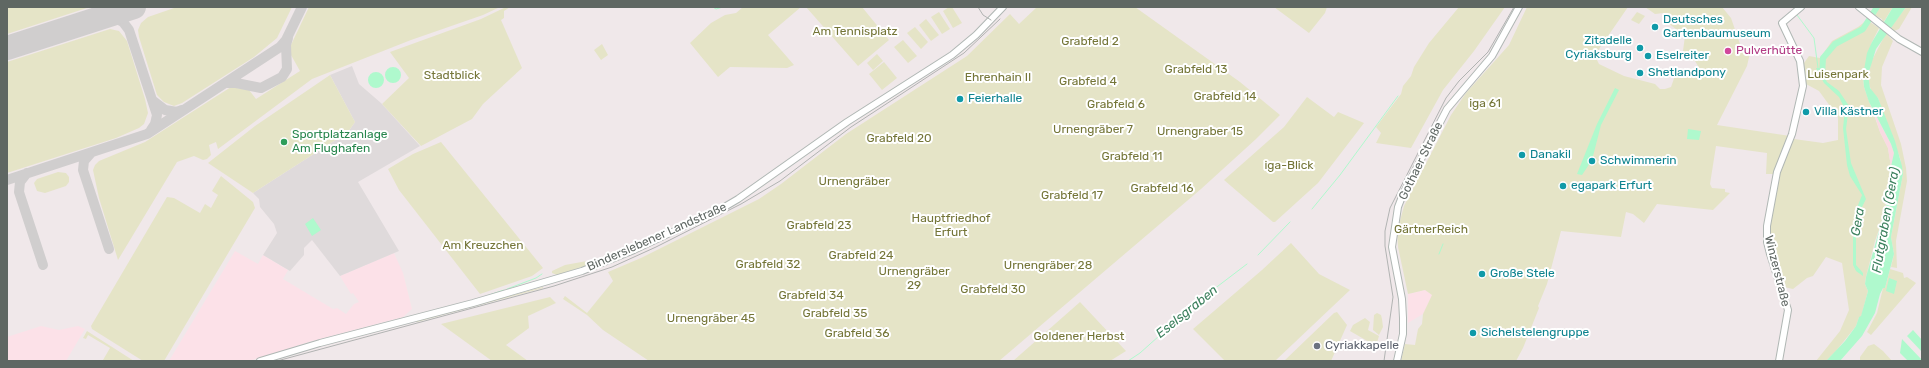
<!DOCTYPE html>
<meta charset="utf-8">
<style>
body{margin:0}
#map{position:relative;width:1929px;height:368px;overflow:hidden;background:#f0e8ea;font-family:Rubik,sans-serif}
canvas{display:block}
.frame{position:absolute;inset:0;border:8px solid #5f6763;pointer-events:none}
</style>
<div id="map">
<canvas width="1929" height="368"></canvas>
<div class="frame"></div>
</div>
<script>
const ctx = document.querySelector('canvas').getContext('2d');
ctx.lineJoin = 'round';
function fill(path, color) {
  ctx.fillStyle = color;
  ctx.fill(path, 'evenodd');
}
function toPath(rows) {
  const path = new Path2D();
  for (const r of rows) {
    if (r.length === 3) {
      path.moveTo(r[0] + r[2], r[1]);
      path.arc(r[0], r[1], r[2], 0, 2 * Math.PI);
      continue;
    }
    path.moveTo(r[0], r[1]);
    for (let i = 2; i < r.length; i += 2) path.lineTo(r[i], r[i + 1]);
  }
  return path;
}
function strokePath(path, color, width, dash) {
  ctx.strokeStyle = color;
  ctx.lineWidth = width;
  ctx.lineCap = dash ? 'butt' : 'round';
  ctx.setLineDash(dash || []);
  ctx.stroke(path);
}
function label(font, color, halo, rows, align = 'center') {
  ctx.font = font + ' Rubik,sans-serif';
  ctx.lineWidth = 4;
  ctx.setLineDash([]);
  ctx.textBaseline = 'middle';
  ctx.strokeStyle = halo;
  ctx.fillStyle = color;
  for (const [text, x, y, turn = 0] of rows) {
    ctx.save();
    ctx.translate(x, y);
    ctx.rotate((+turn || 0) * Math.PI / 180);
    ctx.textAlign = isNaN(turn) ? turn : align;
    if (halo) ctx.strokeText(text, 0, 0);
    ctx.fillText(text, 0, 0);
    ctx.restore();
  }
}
fill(toPath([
 [235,251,258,264,263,255,288,270,283,279,333,309,337,308,346,314,354,304,359,302,353,293,351,294,340,276,394,253,403,273,412,309,403,317,312,341,249,361,169,361],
 [1425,290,1433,295,1423,314,1408,323,1408,294],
 [41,326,59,330,78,326,85,329,66,361,7,361,7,337]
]), '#fce1e8');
fill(toPath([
 [352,66,359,84,381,103,420,146,358,182,399,251,340,276,312,240,304,248,304,255,290,271,263,255,277,233,274,224,260,207,259,199,253,193,348,132,355,122,330,75]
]), '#dfdadb');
fill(toPath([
 [7,7,90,7,7,34],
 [177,7,292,7,277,38,254,57,182,103,174,106,164,102,157,95,139,37,138,30,141,23,148,17],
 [309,7,500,7,483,15,411,40,312,79,218,149,216,142,209,145,211,155,207,159,203,160,194,156,177,162,118,260,99,198,93,170,95,165,99,161,145,142,231,87,249,90,256,99,300,71,291,55,290,47],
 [506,7,510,7,504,11,504,18,501,20,522,68,483,104,472,119,421,146,382,104,409,78,390,52,481,19],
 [743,7,801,7,768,35,794,65,787,68,730,67,718,77,690,43,711,23,725,15,736,13],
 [806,7,862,7,889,40,858,66],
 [949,7,952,7,962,23,953,28,943,11],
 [1037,7,1135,7,1240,82,1280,115,1256,139,1201,189,999,361,649,361,603,330,587,315,563,299,565,296,587,313,613,281,608,272,641,258,759,199,781,184,846,134,967,56,1010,14,1019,24],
 [1274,7,1327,7,1325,13,1309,33],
 [1459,7,1505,7,1474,51,1443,90,1411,148,1376,143,1381,133,1376,127,1401,94,1403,86,1411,76,1414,67,1429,43],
 [1527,7,1628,7,1597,52,1597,60,1599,64,1624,76,1655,84,1660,89,1665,89,1671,87,1676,73,1690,75,1695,73,1698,66,1695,61,1682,58,1685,36,1668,23,1664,13,1655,14,1645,7,1722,7,1731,18,1740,44,1747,48,1750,53,1747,66,1717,125,1790,136,1774,174,1766,174,1767,153,1716,146,1710,184,1712,188,1725,189,1725,192,1730,193,1713,210,1657,204,1644,223,1633,214,1626,212,1621,237,1561,231,1547,284,1538,306,1539,308,1523,348,1516,361,1401,361,1405,344,1415,345,1418,329,1422,324,1423,314,1432,295,1425,290,1408,294,1398,247,1397,232,1404,206,1451,115,1466,93,1509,45],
 [1874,7,1893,7,1883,23,1882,19,1870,13],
 [1906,7,1912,7,1899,29,1894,31,1890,28],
 [939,12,950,29,942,34,931,17],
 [1637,12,1645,16,1639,24,1631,20],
 [926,19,939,35,931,41,919,25],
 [1867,20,1879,28,1872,42,1863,76,1864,87,1880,132,1888,148,1891,167,1890,185,1882,221,1875,241,1866,277,1865,284,1868,291,1861,317,1859,317,1856,326,1836,351,1826,361,1816,361,1840,331,1849,310,1842,263,1826,257,1813,276,1807,278,1793,289,1784,287,1772,253,1769,226,1781,167,1794,139,1823,143,1838,140,1838,117,1819,91,1806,84,1804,63,1809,56,1820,58,1832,41,1858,27],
 [915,27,928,42,921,49,907,33],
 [110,29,119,31,127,41,145,99,148,113,144,124,139,128,116,138,7,173,7,62],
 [1886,33,1893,41,1882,67,1881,85,1901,144,1906,168,1907,181,1896,241,1897,268,1891,267,1894,254,1891,237,1903,174,1900,158,1878,98,1872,93,1868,81,1871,62],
 [903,40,917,56,908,63,894,47],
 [602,44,608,55,601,60,594,50],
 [877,54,883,61,873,70,867,63],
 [884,62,897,78,882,90,869,74],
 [330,75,355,122,348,132,253,193,208,163,255,126],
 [1307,97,1334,117,1338,112,1364,123,1318,183,1275,222,1273,222,1224,180,1284,127],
 [441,142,505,221,543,268,532,276,480,294,399,190,388,169,413,154],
 [58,172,66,173,69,177,69,182,66,186,45,193,37,191,34,183,37,179],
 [221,176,253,202,255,208,164,361,143,361,92,329,91,326,167,197,174,198,200,213,205,204,211,208,218,195,212,191],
 [1291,243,1319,274,1350,290,1275,361,1225,361,1193,329,1262,270],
 [587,261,597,262,557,275,552,273,552,271,565,265],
 [1890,269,1903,273,1904,278,1907,277,1916,283,1871,335,1867,332,1877,313,1883,288,1885,288],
 [543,287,543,288,417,322,416,321],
 [550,297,556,303,528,316,529,328,506,345,528,361,492,361,441,324],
 [1080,302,1126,351,1110,361,1013,361],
 [1337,312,1347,325,1331,361,1284,361,1334,313],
 [1377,313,1381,315,1382,319,1383,327,1379,335,1373,330,1374,315],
 [1365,318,1370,322,1368,330,1379,336,1376,346,1350,331,1353,325],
 [87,331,134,361,105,361,103,360,110,348,88,335,86,339,83,338],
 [1874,344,1883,351,1892,361,1860,361,1860,357,1868,346]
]), '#e5e4c7');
fill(toPath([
 [1873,110,1891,144,1894,153,1891,167,1888,148,1880,132]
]), '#f9dae2');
fill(toPath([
 [1893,7,1906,7,1876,49,1868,75,1870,88,1878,98,1895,141,1902,166,1903,174,1891,237,1894,254,1885,288,1883,288,1880,294,1875,313,1862,336,1840,361,1826,361,1845,341,1856,326,1859,317,1861,316,1868,291,1865,284,1866,277,1888,199,1890,171,1894,153,1891,144,1869,102,1864,87,1863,76,1867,53,1872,42],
 [393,75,8],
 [1816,68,1822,68,1823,74,1827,82,1839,91,1849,106,1846,129,1851,163,1866,199,1859,213,1856,228,1856,265,1863,273,1863,276,1856,271,1853,265,1853,227,1855,213,1862,195,1850,176,1847,165,1843,128,1845,109,1839,97,1824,83],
 [376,80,8],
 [1615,88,1619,90,1601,125,1592,160,1582,175,1577,174,1597,124],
 [1688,129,1701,131,1699,140,1687,139],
 [313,218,321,230,312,236,305,224],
 [1889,278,1897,281,1894,294,1886,291],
 [1913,330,1922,340,1922,352,1907,336],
 [1902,339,1922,360,1922,361,1908,361,1900,353]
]), '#aff9cd');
strokePath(toPath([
 [713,7,716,9,723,7],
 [1797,15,1814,38,1818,68],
 [1312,209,1340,175,1398,96],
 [1439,254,1443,244],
 [1258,255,1290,222],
 [507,289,536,278,542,274],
 [489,295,504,290],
 [1128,361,1140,353,1197,302,1247,264]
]), '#aff9cd', 1);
strokePath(toPath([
 [1822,75,1823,58,1835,44,1863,29,1877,7]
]), '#aff9cd', 6);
strokePath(toPath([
 [99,18,115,18,123,22,129,30,157,115,155,124,151,130],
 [225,83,236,83,261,88,282,77,287,69,286,45,288,38],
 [152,100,165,110,177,112,182,110],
 [91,153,84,161,83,170,109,249],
 [27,173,20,182,19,192,43,265],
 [7,180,147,134,280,47,286,40,302,7]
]), '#d0cece', 10);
strokePath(toPath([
 [7,48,134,7]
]), '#d0cece', 24);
const secondary = toPath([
 [1859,7,1899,39,1922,52],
 [260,361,320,343,473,303,582,271,634,250,721,209,738,199,847,122,952,55,976,35,1003,7],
 [1397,361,1403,334,1403,318,1402,299,1392,247,1398,207,1403,194,1447,109,1492,56,1519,7],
 [1779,361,1788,310,1770,254,1767,242,1767,226,1777,172,1792,134,1803,86,1800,61,1782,23,1801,7]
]);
strokePath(secondary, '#b0b7b4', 8);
strokePath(secondary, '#fff', 6);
strokePath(toPath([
 [978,7,983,15,991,20],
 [277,361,554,286,612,267,656,247,741,204,780,181,851,127,964,53,1000,19],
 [1384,361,1393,297,1385,246,1385,231,1390,208,1446,98,1459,81,1488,52,1514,7]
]), '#b1b3b2', 1);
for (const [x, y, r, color] of [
 [1655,27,4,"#0f9aa8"],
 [1640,48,4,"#0f9aa8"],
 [1728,51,4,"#d1479c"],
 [1648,56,4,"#0f9aa8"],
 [1640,73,4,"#0f9aa8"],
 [960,99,4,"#0f9aa8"],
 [1806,112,4,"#0f9aa8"],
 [284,142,4,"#2e9e5b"],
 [1522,155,4,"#0f9aa8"],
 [1592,161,4,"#0f9aa8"],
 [1563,186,4,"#0f9aa8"],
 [1482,274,4,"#0f9aa8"],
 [1473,333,4,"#0f9aa8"],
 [1317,346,4,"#6b7280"]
]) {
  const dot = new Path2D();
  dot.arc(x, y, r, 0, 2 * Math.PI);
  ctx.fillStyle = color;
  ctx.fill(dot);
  strokePath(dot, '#fff', 1.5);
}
label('12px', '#0d838f', '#fff', [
 ["Deutsches",1663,20],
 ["Gartenbaumuseum",1663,34],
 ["Zitadelle",1632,41,"right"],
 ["Cyriaksburg",1632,55,"right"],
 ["Eselreiter",1656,56],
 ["Shetlandpony",1648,73],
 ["Feierhalle",968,99],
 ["Villa Kästner",1814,112],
 ["Danakil",1530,155],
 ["Schwimmerin",1600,161],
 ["egapark Erfurt",1571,186],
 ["Große Stele",1490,274],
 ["Sichelstelengruppe",1481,333]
], 'left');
label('12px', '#747537', '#fff', [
 ["Am Tennisplatz",855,32],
 ["Grabfeld 2",1090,42],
 ["Grabfeld 13",1196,70],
 ["Luisenpark",1838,75],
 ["Stadtblick",452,76],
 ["Ehrenhain II",998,78],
 ["Grabfeld 4",1088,82],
 ["Grabfeld 14",1225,97],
 ["iga 61",1485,104],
 ["Grabfeld 6",1116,105],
 ["Urnengräber 7",1093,130],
 ["Urnengraber 15",1200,132],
 ["Grabfeld 20",899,139],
 ["Grabfeld 11",1132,157],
 ["iga-Blick",1289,166],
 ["Urnengräber",854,182],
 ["Grabfeld 16",1162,189],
 ["Grabfeld 17",1072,196],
 ["Hauptfriedhof",951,219],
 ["Erfurt",951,233],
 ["Grabfeld 23",819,226],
 ["GärtnerReich",1431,230],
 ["Am Kreuzchen",483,246],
 ["Grabfeld 24",861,256],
 ["Grabfeld 32",768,265],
 ["Urnengräber 28",1048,266],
 ["Urnengräber",914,272],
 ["29",914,286],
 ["Grabfeld 30",993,290],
 ["Grabfeld 34",811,296],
 ["Grabfeld 35",835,314],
 ["Urnengräber 45",711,319],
 ["Grabfeld 36",857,334],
 ["Goldener Herbst",1079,337]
]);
label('12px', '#b23c85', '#fff', [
 ["Pulverhütte",1736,51]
], 'left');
label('12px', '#27864d', '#fff', [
 ["Sportplatzanlage",292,135],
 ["Am Flughafen",292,149]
], 'left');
label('12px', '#5f6763', '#fff', [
 ["Gothaer Straße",1421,161,-64],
 ["Binderslebener Landstraße",657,237,-24],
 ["Winzerstraße",1777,271,76]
]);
label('12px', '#5b616d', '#fff', [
 ["Cyriakkapelle",1325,346]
], 'left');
label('italic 13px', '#3b805d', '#fff', [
 ["Flutgraben (Gera)",1886,220,-80],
 ["Gera",1858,222,-80],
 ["Eselsgraben",1187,312,-39]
]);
</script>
